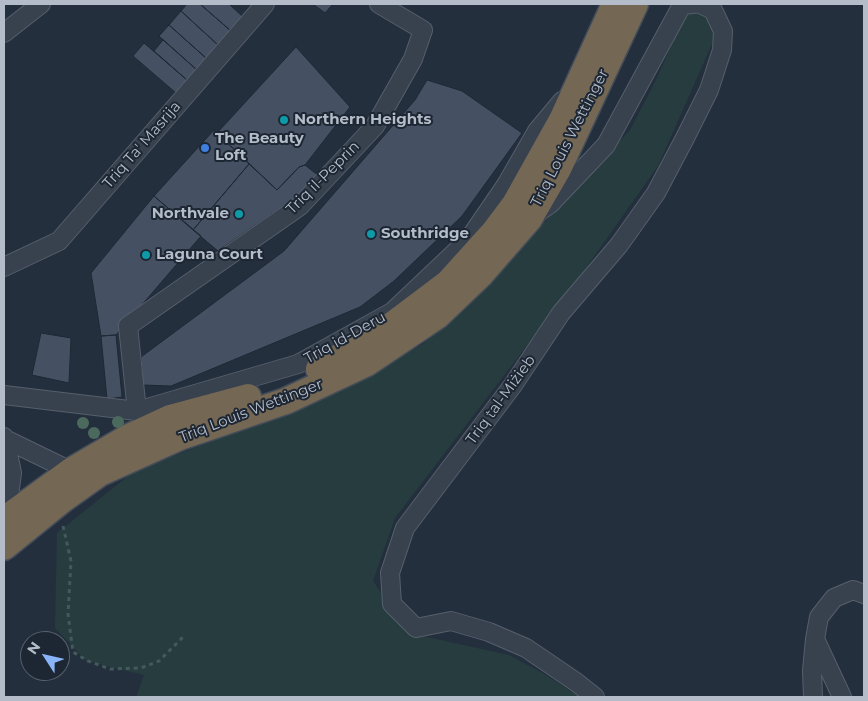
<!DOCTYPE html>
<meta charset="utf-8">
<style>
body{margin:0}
#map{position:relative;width:868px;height:701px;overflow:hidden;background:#242f3e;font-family:Montserrat,sans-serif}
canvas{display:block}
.frame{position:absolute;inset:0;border:5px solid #b4bcc9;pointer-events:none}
.north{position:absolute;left:20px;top:631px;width:50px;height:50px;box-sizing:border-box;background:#1d2633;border:1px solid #59626f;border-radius:50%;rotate:305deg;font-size:14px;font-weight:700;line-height:20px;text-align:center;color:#b4bcc9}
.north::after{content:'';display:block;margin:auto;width:18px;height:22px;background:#8ab4f8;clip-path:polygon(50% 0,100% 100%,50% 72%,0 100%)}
</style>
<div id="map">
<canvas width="868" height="701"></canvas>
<div class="frame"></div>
<div class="north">N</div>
</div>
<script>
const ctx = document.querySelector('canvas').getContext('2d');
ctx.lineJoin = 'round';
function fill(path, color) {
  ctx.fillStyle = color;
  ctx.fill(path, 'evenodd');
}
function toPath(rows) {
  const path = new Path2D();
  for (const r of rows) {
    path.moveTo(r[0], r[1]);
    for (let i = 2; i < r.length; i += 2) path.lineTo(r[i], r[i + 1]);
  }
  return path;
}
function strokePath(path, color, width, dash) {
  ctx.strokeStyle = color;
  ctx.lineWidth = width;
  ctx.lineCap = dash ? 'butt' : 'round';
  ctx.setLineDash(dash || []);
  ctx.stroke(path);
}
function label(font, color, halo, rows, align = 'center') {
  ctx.font = font + ' Montserrat,sans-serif';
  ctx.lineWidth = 4;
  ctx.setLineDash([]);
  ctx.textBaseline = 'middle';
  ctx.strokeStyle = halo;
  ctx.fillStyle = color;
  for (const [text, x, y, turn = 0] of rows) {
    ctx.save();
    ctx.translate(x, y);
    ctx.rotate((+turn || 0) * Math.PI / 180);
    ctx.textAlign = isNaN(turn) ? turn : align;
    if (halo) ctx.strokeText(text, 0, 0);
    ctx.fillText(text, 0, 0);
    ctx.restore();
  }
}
fill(toPath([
 [687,10,708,10,716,35,658,166,581,275,395,518,373,581,409,633,509,655,546,675,580,697,136,697,144,675,86,661,55,628,57,533,133,472,270,418,371,372,423,344,484,285,569,196,630,130,656,80]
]), '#263c3f');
const building = toPath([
 [187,4,200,4,231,31,218,45,181,11,187,4],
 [200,4,229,4,243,17,231,31,200,4],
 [313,4,333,4,325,13,313,4],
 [181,11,218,45,206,58,169,25,181,11],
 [169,25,206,58,197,70,159,36,169,25],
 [163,40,197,70,187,80,154,51,163,40],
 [144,43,187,80,176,93,133,56,144,43],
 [296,47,350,107,305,165,299,167,277,190,217,133,296,47],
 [427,80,462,91,522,133,462,216,394,281,360,307,171,386,143,385,141,357,284,251,415,100,427,80],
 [214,130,249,164,193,230,154,196,214,130],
 [249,164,277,190,299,167,305,165,319,176,295,198,218,251,193,230,249,164],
 [154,196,201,236,116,335,101,336,91,273,154,196],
 [41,333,71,338,69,383,32,375,41,333],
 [116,335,122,397,107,399,101,336,116,335]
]);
fill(building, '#455162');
strokePath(building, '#1f2835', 1);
const minor = toPath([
 [4,33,41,4],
 [539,212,550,204,606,145,682,5,693,4],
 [4,267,59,241,265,4],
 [4,395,137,411,298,364,392,312,469,239,506,185,537,131,562,101],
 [137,411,128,326,300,206,375,126,413,59,423,30,379,4],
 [4,437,5,439,12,473,6,519],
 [5,439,71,471],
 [815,639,842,697],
 [595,697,576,682,526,648,489,632,451,621,416,628,392,604,390,573,405,528,513,385,561,313,619,245,656,193,685,138,709,90,722,50,723,31,713,10,700,4],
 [813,697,812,671,815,639,819,617,834,598,853,590,864,594]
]);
const highway = toPath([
 [319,369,387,329,448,283,494,232,515,204,563,118,615,4],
 [4,520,71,471,129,437,170,418,248,397],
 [4,547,62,500,100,473,180,437,286,401,367,363,437,316,481,274,529,219,558,169,635,4]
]);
strokePath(minor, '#565f6c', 20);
strokePath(highway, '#434c59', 29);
strokePath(toPath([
 [63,526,71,561,68,614,73,652,88,661,110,669,141,668,159,661,185,635]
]), '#44595c', 3, [4, 4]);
strokePath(minor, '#38414e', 18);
strokePath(highway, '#746855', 26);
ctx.fillStyle = '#4b6a5d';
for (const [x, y] of [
 [118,422],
 [83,423],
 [94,433]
]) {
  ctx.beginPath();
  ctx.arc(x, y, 6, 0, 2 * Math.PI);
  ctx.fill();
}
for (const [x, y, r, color] of [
 [284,120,5,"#0f9aa8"],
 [205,148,5,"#3f7fe0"],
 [239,214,5,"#0f9aa8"],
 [371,234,5,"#0f9aa8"],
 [146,255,5,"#0f9aa8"]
]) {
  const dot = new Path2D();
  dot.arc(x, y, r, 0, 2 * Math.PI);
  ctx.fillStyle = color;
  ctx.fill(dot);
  strokePath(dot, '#1d2633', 2);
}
label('bold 15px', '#b4bcc9', '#1d2633', [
 ["Northern Heights",294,120],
 ["The Beauty",215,139],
 ["Loft",215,156],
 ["Northvale",229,214,"right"],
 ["Southridge",381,234],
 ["Laguna Court",156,255]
], 'left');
label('15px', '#b4bcc9', '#1d2633', [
 ["Triq Louis Wettinger",570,138,-63],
 ["Triq Ta' Masrija",142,145,-49],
 ["Triq il-Peprin",323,178,-45],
 ["Triq id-Deru",345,338,-29],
 ["Triq tal-Miżieb",501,400,-54],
 ["Triq Louis Wettinger",251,411,-21]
]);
</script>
